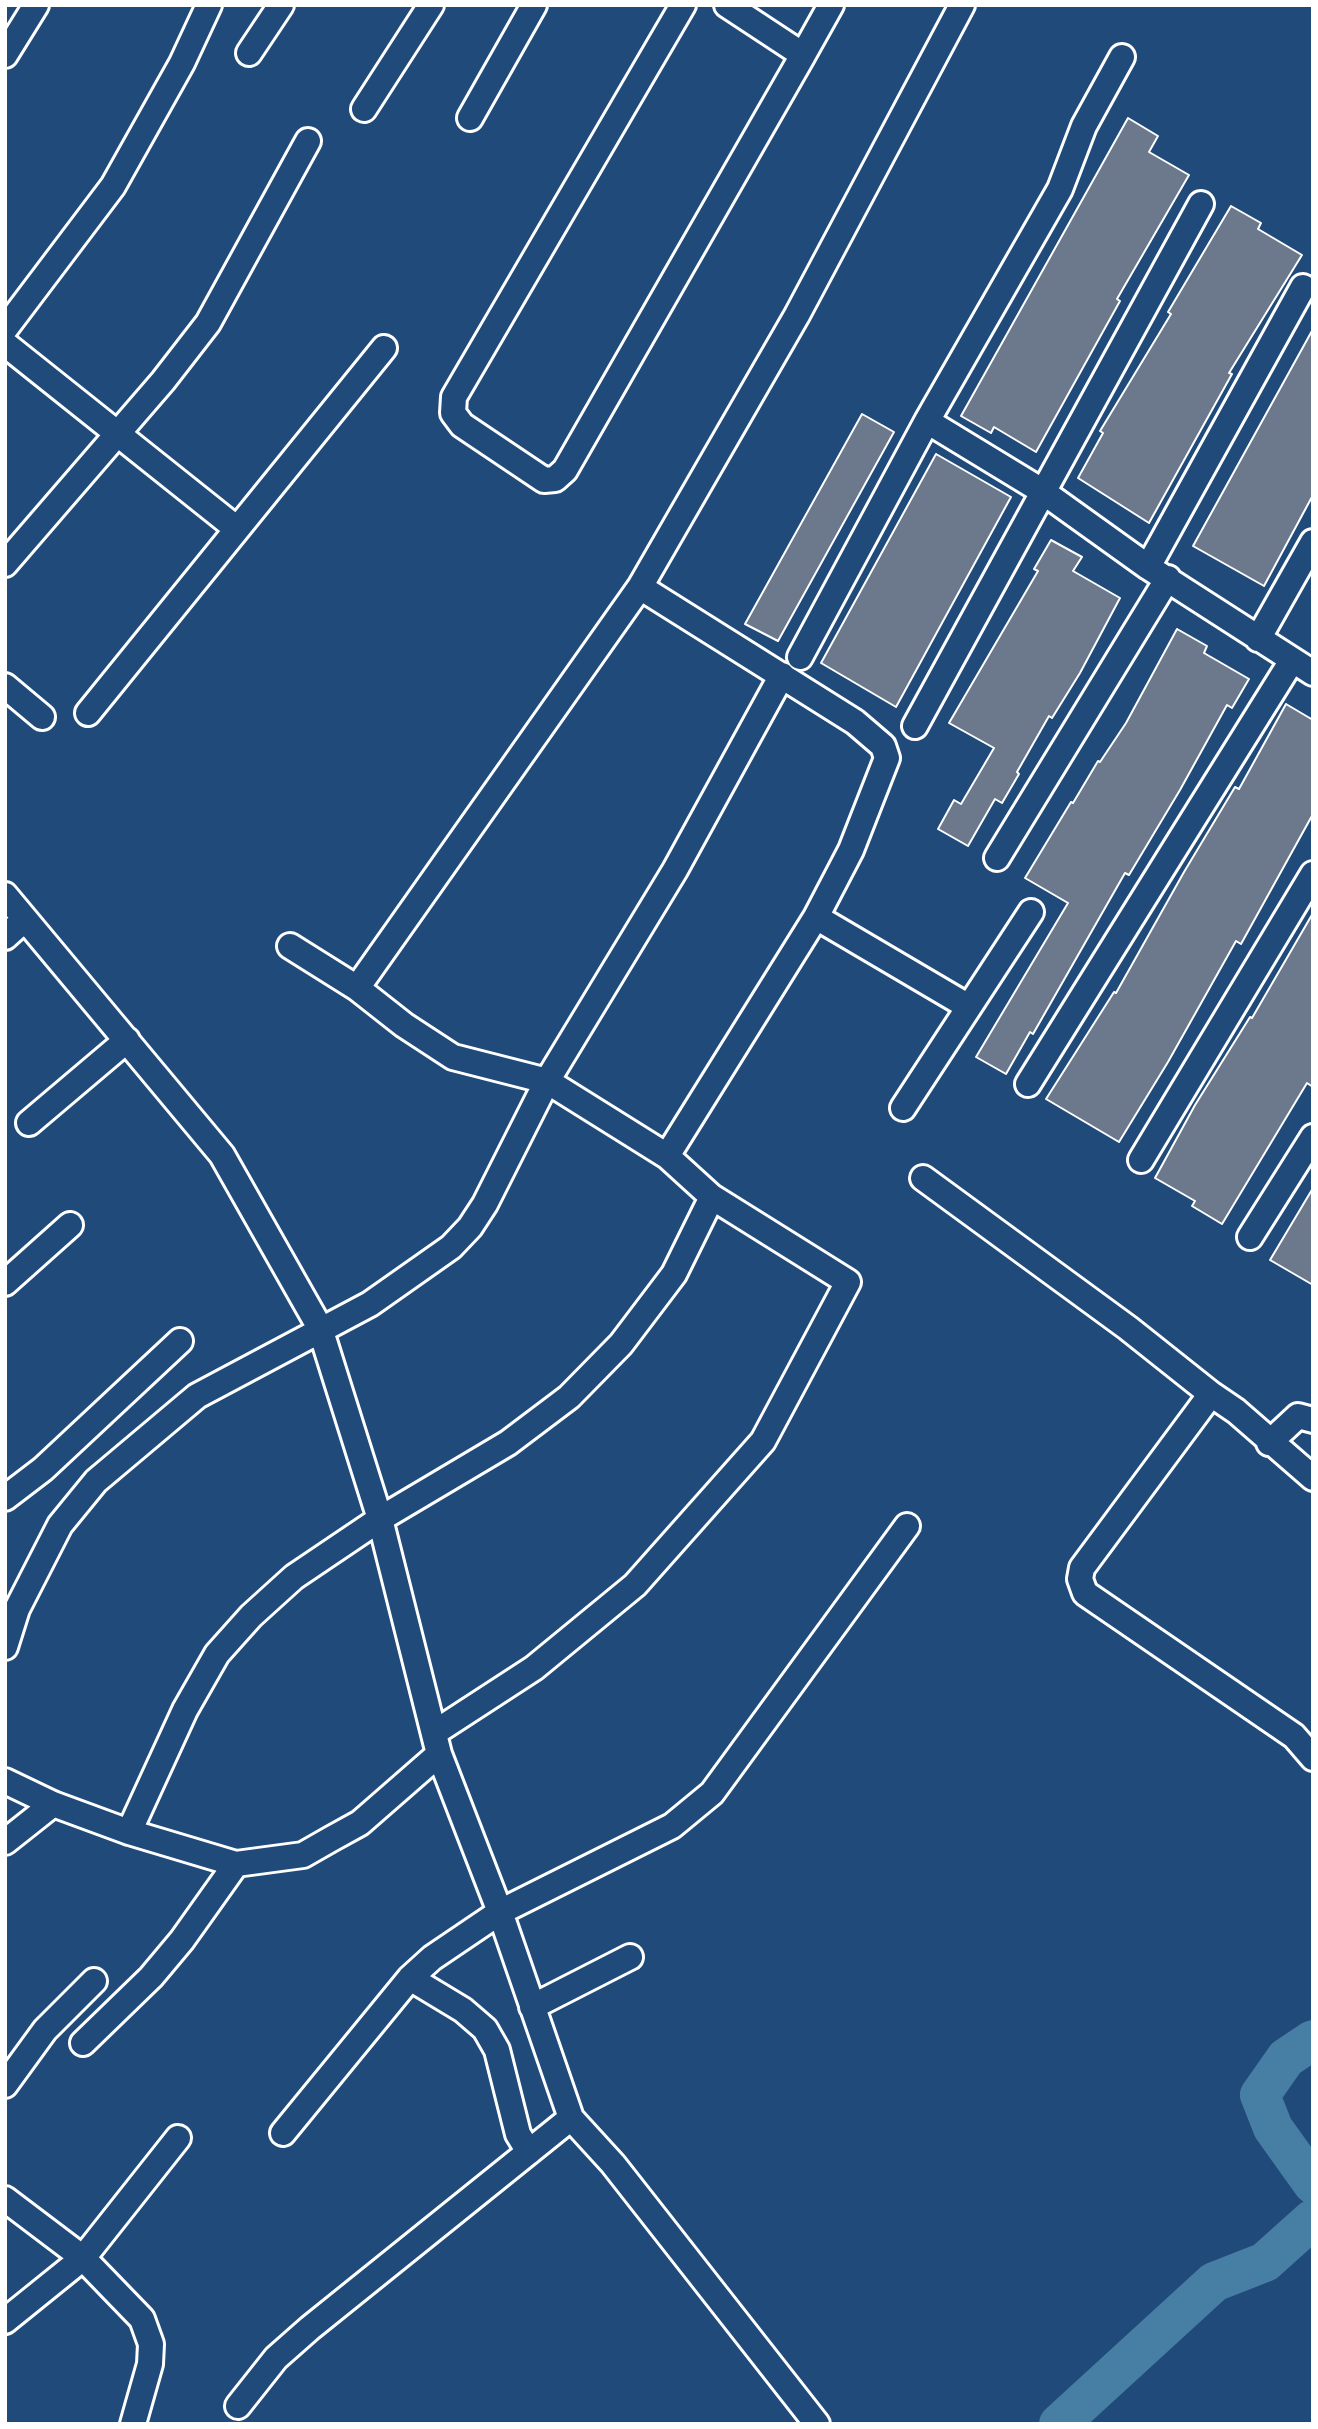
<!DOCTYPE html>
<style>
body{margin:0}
#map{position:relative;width:1318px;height:2429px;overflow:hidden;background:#1f4a7a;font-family:"Playpen Sans",sans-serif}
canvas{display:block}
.frame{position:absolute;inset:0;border:7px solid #fff;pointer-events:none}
</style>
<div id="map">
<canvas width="1318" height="2429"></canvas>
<div class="frame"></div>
</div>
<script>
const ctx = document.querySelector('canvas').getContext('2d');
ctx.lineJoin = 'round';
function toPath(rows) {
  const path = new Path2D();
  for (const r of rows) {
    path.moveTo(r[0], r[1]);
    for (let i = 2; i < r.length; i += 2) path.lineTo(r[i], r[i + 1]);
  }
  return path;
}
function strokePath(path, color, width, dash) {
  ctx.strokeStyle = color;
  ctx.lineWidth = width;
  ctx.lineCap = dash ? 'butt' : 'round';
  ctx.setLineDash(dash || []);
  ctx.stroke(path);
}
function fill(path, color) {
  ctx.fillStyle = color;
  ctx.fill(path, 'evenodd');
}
strokePath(toPath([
 [1313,2040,1286,2058,1260,2095,1273,2128,1313,2184],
 [1059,2424,1214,2282,1265,2262,1313,2219]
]), '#477ea4', 40);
const building = toPath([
 [1128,118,1158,136,1149,152,1189,175,1117,299,1120,301,1036,452,994,427,991,433,961,416,1128,118],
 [1231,206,1261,223,1258,229,1302,255,1229,373,1232,374,1149,523,1078,478,1103,433,1100,431,1171,314,1168,312,1231,206],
 [1313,329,1313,495,1264,586,1193,546,1313,329],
 [862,414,894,432,778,641,745,624,862,414],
 [936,454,1011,497,896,707,821,663,936,454],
 [1051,540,1082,557,1073,571,1120,598,1080,673,1052,718,1049,716,1017,772,1019,774,1002,803,995,799,968,846,938,829,954,800,961,804,994,748,949,723,1038,571,1034,569,1051,540],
 [1177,629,1207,646,1204,653,1249,679,1232,708,1227,705,1180,790,1129,875,1125,873,1033,1034,1030,1032,1006,1074,976,1057,1068,903,1025,878,1071,802,1073,803,1098,761,1100,762,1126,723,1177,629],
 [1286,704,1313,720,1313,814,1241,944,1236,941,1168,1062,1119,1142,1046,1099,1114,992,1116,993,1184,872,1235,787,1239,789,1286,704],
 [1313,913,1313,1087,1307,1083,1222,1224,1192,1206,1195,1201,1155,1178,1195,1105,1250,1017,1252,1018,1313,913],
 [1313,1188,1313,1285,1270,1260,1313,1188]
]);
fill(building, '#6c788b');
strokePath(building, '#fff', 2);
const minor = toPath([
 [683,5,454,397,453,413,462,425,544,480,555,479,565,470,803,55,727,5],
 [249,53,281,5],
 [5,55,36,5],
 [803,55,831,5],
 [364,109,431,5],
 [470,118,534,5],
 [5,329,113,186,182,63,209,5],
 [5,344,237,529],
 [927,421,1042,491,1148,567,1313,673],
 [5,564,163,381,208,323,308,141],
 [1148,567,1303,287],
 [640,587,855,722,883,746,887,758,851,850,816,917,667,1156],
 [1258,639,1313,542],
 [800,657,927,421,1060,189,1084,126,1122,57],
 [5,686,42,717],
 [88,713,384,348],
 [915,726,1201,204],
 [997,858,1168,578],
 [5,895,222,1155,320,1328,380,1519,439,1754,500,1912,571,2118,613,2164,817,2424],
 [816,917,969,1007],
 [5,937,25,919],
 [290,946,357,988,404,1025,453,1057,547,1081,667,1156,712,1197,848,1282,763,1441,635,1585,534,1668,434,1733],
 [357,988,640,587,797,315,962,5],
 [1028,1084,1291,662],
 [903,1108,1031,912],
 [29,1123,127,1040],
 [1141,1160,1313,874],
 [923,1178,1128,1328,1211,1394],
 [1250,1237,1313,1137],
 [5,1283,70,1225],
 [1269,1443,1298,1416,1313,1420],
 [1313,1478,1236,1411,1211,1394,1082,1568,1080,1579,1085,1593,1294,1736,1313,1758],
 [5,1498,43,1469,180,1341],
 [5,1647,17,1609,60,1525,96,1481,197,1396,370,1304,451,1247,470,1227,485,1204,547,1081,675,870,782,675],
 [5,1781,53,1804,129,1832,236,1864],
 [129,1832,185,1710,217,1654,251,1616,294,1577,380,1519,508,1443,569,1397,621,1344,674,1274,712,1197],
 [5,1842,53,1804],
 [410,1978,463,2010,485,2029,497,2050,518,2134,529,2152],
 [532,2007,630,1957],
 [83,2043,151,1977,182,1940,236,1864,303,1855,331,1839,360,1823,439,1754],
 [5,2085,45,2030,94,1981],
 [283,2133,410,1978,432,1958,500,1912,672,1826,712,1793,907,1526],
 [5,2199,83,2258,142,2319,151,2344,150,2364,133,2424],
 [5,2321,83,2258,178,2138],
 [238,2406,276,2358,310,2328,571,2118]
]);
strokePath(minor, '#fff', 30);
strokePath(minor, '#1f4a7a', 24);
</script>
